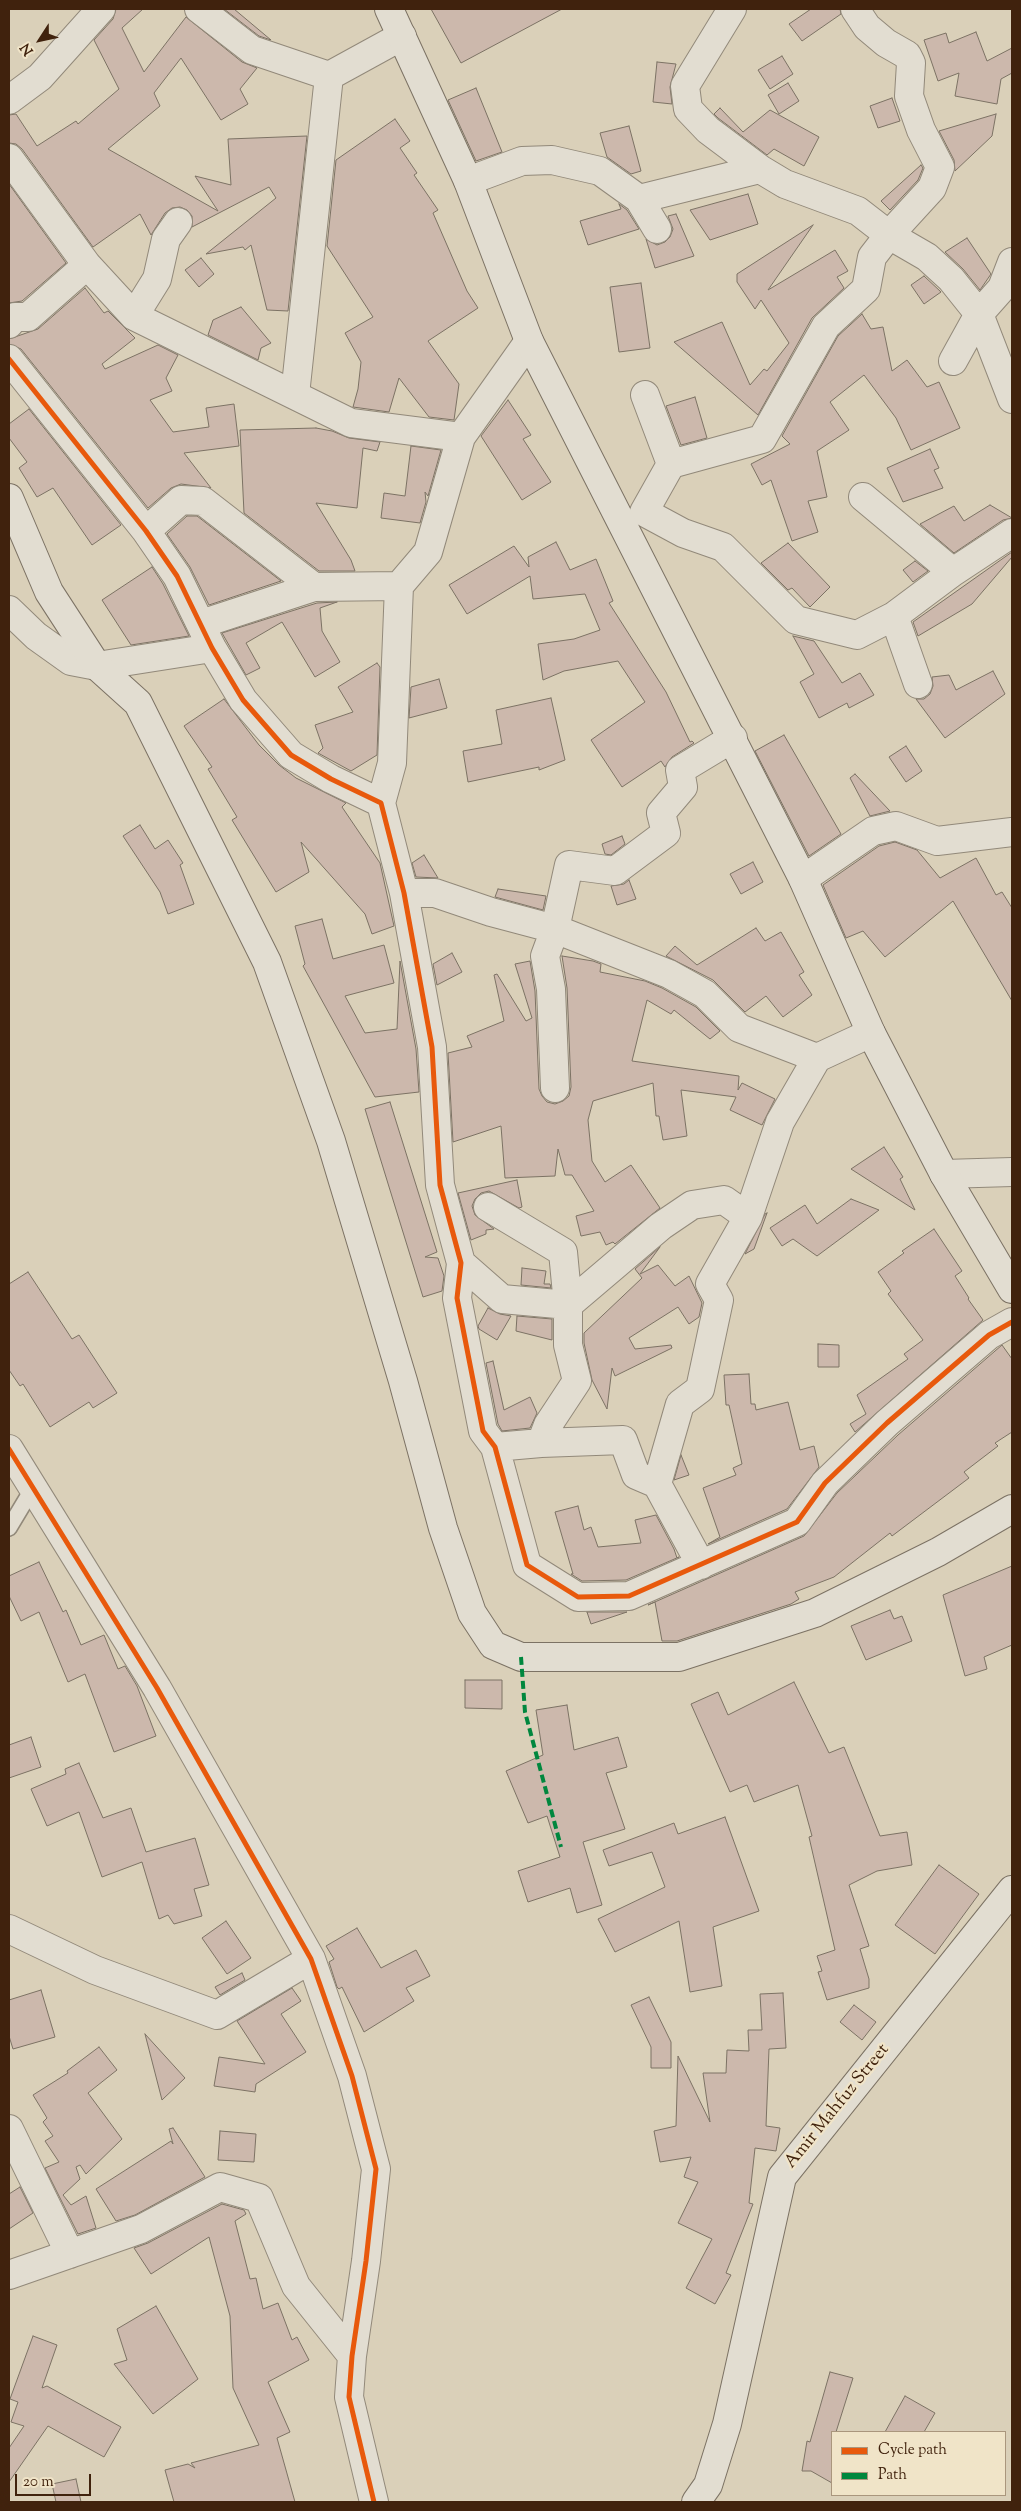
<!DOCTYPE html>
<style>
body{margin:0}
#map{position:relative;width:1021px;height:2511px;overflow:hidden;background:#dad0b9;font-family:"Sorts Mill Goudy",serif}
canvas{display:block}
.frame{position:absolute;inset:0;border:10px solid #40220d;pointer-events:none}
.legend{position:absolute;left:831px;top:2431px;width:175px;height:65px;box-sizing:border-box;background:#f0e4c8;border:1px solid #aa967d;margin:0;padding:6px 9px;list-style:none;font-size:15px;color:#40220d}
.legend li{display:flex;align-items:center;gap:10px;height:25px}
.legend b{width:25px;border:1px solid #aa967d}
.north{position:absolute;left:15px;top:15px;width:50px;height:50px;-webkit-text-stroke:4px #f0e4c8;paint-order:stroke;rotate:235deg;font-size:14px;font-weight:700;line-height:20px;text-align:center;color:#40220d}
.north::after{content:'';display:block;margin:auto;width:18px;height:22px;background:#40220d;clip-path:polygon(50% 0,100% 100%,50% 72%,0 100%)}
.scale{position:absolute;left:15px;top:2474px;width:76px;height:22px;box-sizing:border-box;border:2px solid #40220d;border-top:0;padding-left:6px;font-size:15px;line-height:18px;white-space:nowrap;color:#40220d;-webkit-text-stroke:4px #f0e4c8;paint-order:stroke}
</style>
<div id="map">
<canvas width="1021" height="2511"></canvas>
<div class="frame"></div>
<ul class="legend">
<li><b style="height:6px;background:#e8590c"></b>Cycle path</li>
<li><b style="height:6px;background:#00873e"></b>Path</li>
</ul>
<div class="north">N</div>
<div class="scale">20 m</div>
</div>
<script>
const ctx = document.querySelector('canvas').getContext('2d');
ctx.lineJoin = 'round';
function fill(path, color) {
  ctx.fillStyle = color;
  ctx.fill(path, 'evenodd');
}
function toPath(rows) {
  const path = new Path2D();
  for (const r of rows) {
    path.moveTo(r[0], r[1]);
    for (let i = 2; i < r.length; i += 2) path.lineTo(r[i], r[i + 1]);
  }
  return path;
}
function strokePath(path, color, width, dash) {
  ctx.strokeStyle = color;
  ctx.lineWidth = width;
  ctx.lineCap = dash ? 'butt' : 'round';
  ctx.setLineDash(dash || []);
  ctx.stroke(path);
}
function label(font, color, halo, rows, align = 'center') {
  ctx.font = font + ' "Sorts Mill Goudy",serif';
  ctx.lineWidth = 4.5;
  ctx.setLineDash([]);
  ctx.textBaseline = 'middle';
  ctx.strokeStyle = halo;
  ctx.fillStyle = color;
  for (const [text, x, y, turn = 0] of rows) {
    ctx.save();
    ctx.translate(x, y);
    ctx.rotate((+turn || 0) * Math.PI / 180);
    ctx.textAlign = isNaN(turn) ? turn : align;
    if (halo) ctx.strokeText(text, 0, 0);
    ctx.fillText(text, 0, 0);
    ctx.restore();
  }
}
const building = toPath([
 [116,9,143,9,122,28,144,72,186,17,242,62,257,68,240,89,248,104,221,120,181,58,154,93,160,106,108,149,218,211,195,176,231,185,228,139,307,136,288,311,267,310,251,245,245,250,243,247,206,254,276,198,269,187,192,227,192,216,187,210,180,207,172,208,165,213,151,235,140,214,93,247,22,149,16,144,9,143,9,115,16,114,37,146,76,121,78,124,119,89,94,40,113,19,116,9],
 [224,9,234,9,271,40,259,36,224,9],
 [431,9,562,9,461,63,431,9],
 [811,9,840,9,841,14,802,41,789,24,811,9],
 [976,32,987,61,1012,48,1012,73,1001,79,997,104,955,96,959,73,938,81,924,40,946,33,949,43,976,32],
 [782,56,793,74,770,89,758,70,782,56],
 [657,62,676,64,670,87,672,104,653,102,657,62],
 [788,83,799,101,779,114,768,95,788,83],
 [476,88,502,152,476,161,448,100,476,88],
 [892,98,900,121,878,128,870,106,892,98],
 [720,108,743,132,770,110,819,137,804,166,774,149,767,155,718,118,714,114,720,108],
 [996,114,992,136,955,171,954,160,939,131,996,114],
 [395,119,410,141,400,148,417,173,414,175,438,210,433,213,467,291,478,308,428,341,459,384,454,420,429,417,399,378,389,412,353,407,358,389,361,362,345,333,373,317,327,246,336,160,395,119],
 [629,126,641,171,631,174,607,157,600,133,629,126],
 [921,165,923,168,918,180,890,210,881,201,921,165],
 [9,184,66,263,22,301,9,303,9,184],
 [748,194,758,224,710,240,690,210,748,194],
 [619,204,627,210,639,229,588,245,580,221,621,209,619,204],
 [676,214,694,256,655,268,646,239,657,245,665,242,670,237,673,229,668,216,676,214],
 [813,225,768,290,835,250,848,271,837,277,844,288,812,318,758,415,674,342,722,322,750,385,764,369,767,371,789,343,761,300,755,309,737,282,737,274,813,225],
 [967,238,991,274,980,290,963,269,945,252,967,238],
 [201,258,214,274,199,287,185,270,201,258],
 [924,276,941,292,924,304,911,285,924,276],
 [641,283,650,348,619,352,610,287,641,283],
 [85,288,104,313,108,311,135,338,102,364,105,369,158,345,178,355,166,378,172,391,150,400,173,432,209,427,206,408,234,404,239,446,184,453,211,488,181,484,171,488,148,508,21,349,9,344,9,339,38,329,85,288],
 [241,307,271,343,261,348,258,360,208,335,213,320,241,307],
 [862,314,871,329,883,327,892,371,907,360,927,387,939,382,960,428,911,450,896,418,864,375,830,402,849,430,817,451,827,497,808,501,818,532,792,541,771,480,762,485,751,464,790,444,782,436,838,336,862,314],
 [695,397,707,438,681,445,666,406,695,397],
 [508,400,531,435,523,439,551,482,522,500,481,436,508,400],
 [29,409,121,525,92,545,53,488,37,497,19,468,27,462,9,438,9,424,29,409],
 [316,428,332,431,349,438,380,442,377,451,363,448,357,508,316,503,351,560,355,571,319,571,244,513,240,430,316,428],
 [411,446,441,450,428,496,425,492,426,502,420,523,381,518,384,493,405,496,411,446],
 [930,449,939,468,934,470,943,488,903,502,887,468,930,449],
 [990,505,1012,518,1003,520,954,553,920,524,954,506,964,521,990,505],
 [187,516,197,516,281,581,209,605,190,567,167,534,187,516],
 [556,542,570,570,596,559,613,601,609,603,666,692,690,742,692,741,694,743,672,757,665,767,661,761,622,787,591,740,645,702,618,661,564,671,543,680,538,644,574,639,600,630,585,594,533,599,530,576,467,614,449,585,514,546,529,567,528,557,556,542],
 [788,543,830,587,810,607,792,588,788,590,761,563,788,543],
 [1012,552,1012,557,972,604,918,636,913,622,1012,552],
 [915,561,928,571,913,582,903,570,915,561],
 [152,567,163,584,189,636,131,645,102,600,152,567],
 [337,602,320,608,322,631,340,662,315,677,282,622,246,643,260,668,246,675,222,633,317,603,337,602],
 [793,636,814,641,842,683,860,673,874,695,849,708,847,703,819,718,800,682,814,674,793,636],
 [377,663,380,667,377,755,351,771,318,753,323,748,315,725,353,712,338,687,377,663],
 [993,671,1005,694,945,738,916,699,924,699,930,694,933,686,932,677,949,675,956,690,993,671],
 [439,679,447,708,409,718,411,687,439,679],
 [551,698,565,760,539,770,539,767,468,782,463,751,502,744,496,710,551,698],
 [224,699,259,745,279,765,296,778,346,803,342,807,380,863,394,926,372,934,365,914,301,842,309,872,276,892,232,820,237,817,208,769,212,767,184,726,224,699],
 [784,735,841,834,809,856,755,751,784,735],
 [906,746,922,771,906,782,889,757,906,746],
 [855,774,890,811,870,816,850,778,855,774],
 [140,825,155,849,168,840,183,863,180,865,194,904,168,914,160,892,123,836,140,825],
 [622,836,625,844,611,855,605,854,602,844,622,836],
 [895,842,917,850,940,878,976,858,996,895,1002,892,1012,908,1012,1001,953,901,885,957,863,931,846,938,823,885,879,846,895,842],
 [424,855,438,878,416,877,412,863,424,855],
 [753,862,763,882,741,894,730,874,753,862],
 [629,880,636,899,617,905,611,886,624,884,629,880],
 [498,889,546,896,543,910,495,897,498,889],
 [322,919,333,959,384,945,394,983,345,996,365,1033,397,1029,400,961,416,1049,419,1092,375,1097,303,966,305,964,295,926,322,919],
 [756,928,765,941,781,932,804,972,799,975,812,995,783,1017,766,996,745,1012,713,980,666,956,675,946,697,965,756,928],
 [452,953,462,972,437,985,433,964,452,953],
 [562,956,593,961,601,964,600,972,645,981,662,988,696,1007,720,1031,710,1039,674,1010,671,1014,647,1000,632,1061,739,1076,738,1090,742,1083,775,1099,762,1125,730,1110,736,1097,681,1090,687,1136,663,1140,659,1116,656,1116,653,1083,593,1101,588,1120,592,1161,605,1182,631,1165,660,1208,615,1244,613,1242,606,1245,600,1232,581,1236,576,1216,594,1211,572,1175,565,1175,558,1149,555,1176,505,1178,501,1126,453,1142,448,1053,472,1047,467,1036,504,1021,494,975,497,974,526,1021,532,1018,515,964,530,961,535,991,539,1089,542,1096,547,1102,555,1104,563,1101,569,1096,571,1087,567,988,562,956],
 [390,1102,437,1252,425,1257,438,1258,444,1276,442,1291,423,1297,365,1109,390,1102],
 [884,1147,903,1177,900,1179,915,1210,851,1169,884,1147],
 [517,1180,522,1207,519,1208,489,1191,481,1193,475,1199,472,1206,475,1215,494,1229,486,1230,486,1234,471,1240,458,1193,517,1180],
 [851,1199,879,1210,817,1256,793,1239,782,1246,770,1228,805,1205,817,1224,851,1199],
 [767,1213,754,1249,745,1254,765,1214,767,1213],
 [934,1229,962,1271,955,1276,969,1298,968,1299,983,1320,855,1432,850,1424,866,1414,857,1395,908,1359,904,1354,923,1340,888,1294,891,1291,878,1272,904,1253,902,1251,934,1229],
 [660,1247,640,1274,658,1265,675,1286,689,1276,702,1303,699,1317,689,1324,678,1307,629,1338,635,1349,671,1345,672,1348,615,1376,612,1368,607,1409,592,1380,584,1343,584,1333,642,1278,635,1269,660,1247],
 [522,1268,546,1271,544,1284,550,1284,551,1288,521,1285,522,1268],
 [28,1272,72,1339,79,1335,117,1393,93,1408,89,1402,50,1427,23,1384,20,1386,9,1370,9,1284,28,1272],
 [488,1308,500,1314,511,1316,497,1340,479,1329,478,1326,488,1308],
 [517,1316,552,1319,552,1340,516,1331,517,1316],
 [818,1344,839,1345,839,1367,818,1367,818,1344],
 [1002,1345,1012,1359,1012,1432,995,1443,998,1446,964,1472,969,1478,892,1536,890,1533,834,1577,795,1592,799,1599,791,1604,677,1641,662,1641,655,1602,648,1605,804,1536,837,1493,898,1435,1002,1345],
 [493,1361,504,1410,530,1397,537,1413,530,1428,502,1431,498,1424,486,1363,493,1361],
 [749,1374,751,1404,755,1404,756,1410,788,1402,800,1450,814,1446,819,1467,787,1509,708,1544,720,1537,703,1488,736,1475,733,1468,742,1464,729,1405,726,1405,724,1375,749,1374],
 [681,1455,689,1475,674,1480,681,1455],
 [578,1506,584,1530,591,1527,598,1547,641,1543,635,1520,656,1515,674,1549,677,1558,679,1557,626,1580,582,1581,571,1574,573,1574,555,1512,578,1506],
 [39,1562,63,1612,66,1610,81,1645,104,1635,118,1669,125,1666,137,1686,156,1736,114,1752,85,1674,68,1682,39,1612,21,1621,9,1596,9,1576,39,1562],
 [1012,1566,1012,1645,984,1657,987,1669,965,1676,943,1595,1012,1566],
 [890,1610,894,1619,902,1616,912,1641,866,1660,851,1626,890,1610],
 [587,1612,627,1612,591,1624,587,1612],
 [465,1680,502,1680,502,1709,465,1708,465,1680],
 [794,1682,829,1753,844,1747,880,1836,907,1832,912,1865,877,1871,849,1885,869,1946,860,1949,869,1979,869,1988,827,2000,818,1972,822,1971,817,1956,835,1950,809,1837,812,1836,798,1785,754,1802,747,1785,730,1792,691,1704,718,1692,728,1715,794,1682],
 [567,1705,574,1750,618,1737,627,1767,606,1773,625,1829,583,1842,602,1905,577,1913,570,1888,528,1902,518,1871,560,1857,547,1816,528,1823,506,1771,543,1755,536,1710,567,1705],
 [31,1737,41,1767,9,1778,9,1745,31,1737],
 [79,1763,103,1818,131,1808,146,1852,195,1838,209,1885,194,1889,202,1916,174,1924,168,1915,159,1919,142,1862,102,1877,79,1812,47,1826,31,1789,66,1774,65,1769,79,1763],
 [725,1817,759,1911,713,1927,722,1986,690,1992,679,1921,615,1952,598,1919,665,1887,652,1852,609,1866,603,1850,674,1823,678,1834,725,1817],
 [939,1865,979,1894,935,1954,895,1925,939,1865],
 [226,1921,251,1958,227,1974,202,1938,226,1921],
 [357,1928,381,1968,416,1950,430,1976,406,1988,414,2001,364,2032,342,1987,339,1989,337,1987,329,1962,334,1959,326,1946,357,1928],
 [242,1973,245,1980,220,1995,215,1987,242,1973],
 [292,1988,301,2001,281,2014,306,2052,256,2084,255,2092,214,2086,219,2057,265,2064,237,2021,292,1988],
 [41,1990,55,2037,13,2049,9,2036,9,2000,41,1990],
 [783,1993,786,2048,769,2049,766,2126,780,2128,776,2151,755,2148,749,2203,753,2204,726,2273,731,2275,715,2304,686,2288,712,2239,678,2223,698,2182,684,2177,691,2157,660,2162,654,2131,676,2126,678,2056,710,2122,703,2073,726,2073,727,2050,749,2051,748,2030,762,2030,760,1994,783,1993],
 [649,1997,671,2042,671,2068,651,2068,651,2047,631,2005,649,1997],
 [854,2005,876,2022,862,2040,840,2022,854,2005],
 [145,2034,185,2078,162,2100,145,2034],
 [99,2047,117,2070,88,2093,122,2139,86,2174,80,2165,76,2167,80,2179,63,2195,71,2205,86,2196,96,2228,78,2234,45,2168,59,2162,45,2141,53,2136,43,2122,47,2118,33,2095,68,2073,67,2071,99,2047],
 [173,2128,205,2177,135,2215,116,2221,96,2189,171,2141,173,2144,169,2129,173,2128],
 [220,2131,256,2134,254,2162,218,2160,220,2131],
 [20,2187,33,2213,9,2229,9,2194,20,2187],
 [222,2204,244,2210,246,2214,235,2221,250,2279,256,2278,263,2309,278,2303,292,2340,297,2337,309,2360,268,2382,290,2432,277,2438,295,2502,174,2502,165,2470,188,2464,195,2468,191,2463,259,2445,233,2388,230,2316,209,2237,151,2274,134,2248,148,2243,222,2204],
 [156,2306,198,2379,153,2414,114,2364,127,2360,117,2329,156,2306],
 [33,2336,57,2345,42,2388,47,2386,121,2427,104,2457,48,2426,9,2482,9,2448,24,2426,11,2422,18,2402,10,2399,33,2336],
 [830,2372,853,2378,836,2432,832,2432,832,2483,811,2471,802,2471,807,2441,810,2442,830,2372],
 [905,2396,935,2413,924,2432,885,2432,905,2396],
 [76,2479,81,2502,56,2502,52,2484,76,2479]
]);
fill(building, '#ccb8ac');
strokePath(building, '#7c7264', 1);
const lane = toPath([
 [9,1528,33,1488]
]);
const street = toPath([
 [199,9,252,50,329,76,402,36],
 [732,9,685,86,688,109,708,130,760,169,785,184,858,211,889,235,927,257,951,279,979,314,1012,399],
 [855,9,867,27,886,43,907,55,911,63,909,96,921,130,940,167,932,188,889,235,872,257,866,289,826,326,762,439,671,464,644,512,683,533,723,547,796,620,857,635,894,616,953,572,1012,533],
 [9,100,40,77,101,9],
 [9,158,87,265,134,316,351,423,461,437,529,341],
 [468,181,522,161,552,160,600,171,639,199,657,229],
 [639,199,760,169],
 [134,316,157,279,166,239,178,222],
 [9,324,15,317,28,317,87,265],
 [9,359,146,531,177,576,212,648,243,700,291,755,331,779,381,803,404,893,432,1047,440,1185,461,1263,457,1298,483,1431,495,1447,527,1565,578,1597,629,1596,797,1522,825,1483,887,1423,989,1335,1012,1322],
 [953,361,979,314,1002,288,1012,262],
 [295,395,329,76],
 [645,395,671,464],
 [863,497,953,572],
 [146,531,181,500,203,501,314,587,399,586],
 [9,610,36,636,71,661,97,666,212,648],
 [894,616,918,684],
 [201,624,314,587],
 [381,803,392,763,399,586,428,552,461,437],
 [803,879,873,831,896,826,937,841,1012,832],
 [404,893,435,893,491,912,555,929,669,974,705,994,739,1028,817,1058],
 [555,1088,551,989,545,956,555,929,569,865,615,871,666,833,661,813,683,787,680,770,733,738],
 [944,1174,1012,1172],
 [488,1207,563,1252,568,1305,568,1345,577,1381,548,1425,541,1443,495,1447],
 [461,1263,502,1299,568,1305,661,1226,692,1205,724,1200,748,1217],
 [541,1443,623,1440,636,1475,657,1484,701,1565],
 [9,1449,157,1688,311,1959,352,2076,376,2169,366,2261,352,2356,349,2397,374,2502],
 [657,1484,680,1404,700,1389,719,1300,710,1284,748,1217,780,1122,817,1058,871,1033],
 [9,1929,95,1970,217,2015,311,1959],
 [9,2129,70,2254],
 [9,2275,141,2229,220,2187,259,2198,296,2286,352,2356]
]);
const secondary = toPath([
 [389,9,468,181,529,341,803,879,871,1033,944,1174,1012,1289],
 [9,498,49,592,97,666,138,703,267,962,331,1141,403,1381,443,1528,472,1613,493,1645,521,1657,679,1657,815,1613,938,1552,1012,1509],
 [696,2502,708,2485,727,2424,782,2177,1012,1890]
]);
strokePath(lane, '#92897a', 18);
strokePath(street, '#92897a', 30);
strokePath(secondary, '#7c7264', 30);
strokePath(lane, '#e2ddd1', 15);
strokePath(street, '#e2ddd1', 28);
strokePath(secondary, '#e2ddd1', 28);
strokePath(toPath([
 [521,1657,525,1712,561,1847]
]), '#00873e', 4, [8, 4]);
strokePath(toPath([
 [9,359,146,531,177,576,212,648,243,700,291,755,331,779,381,803,404,893,432,1047,440,1185,461,1263,457,1298,483,1431,495,1447,527,1565,578,1597,629,1596,797,1522,825,1483,887,1423,989,1335,1012,1322],
 [9,1449,157,1688,311,1959,352,2076,376,2169,366,2261,352,2356,349,2397,374,2502]
]), '#e8590c', 5);
label('18px', '#40220d', '#f0e4c8', [
 ["Amir Mahfuz Street",838,2107,-51]
]);
</script>
